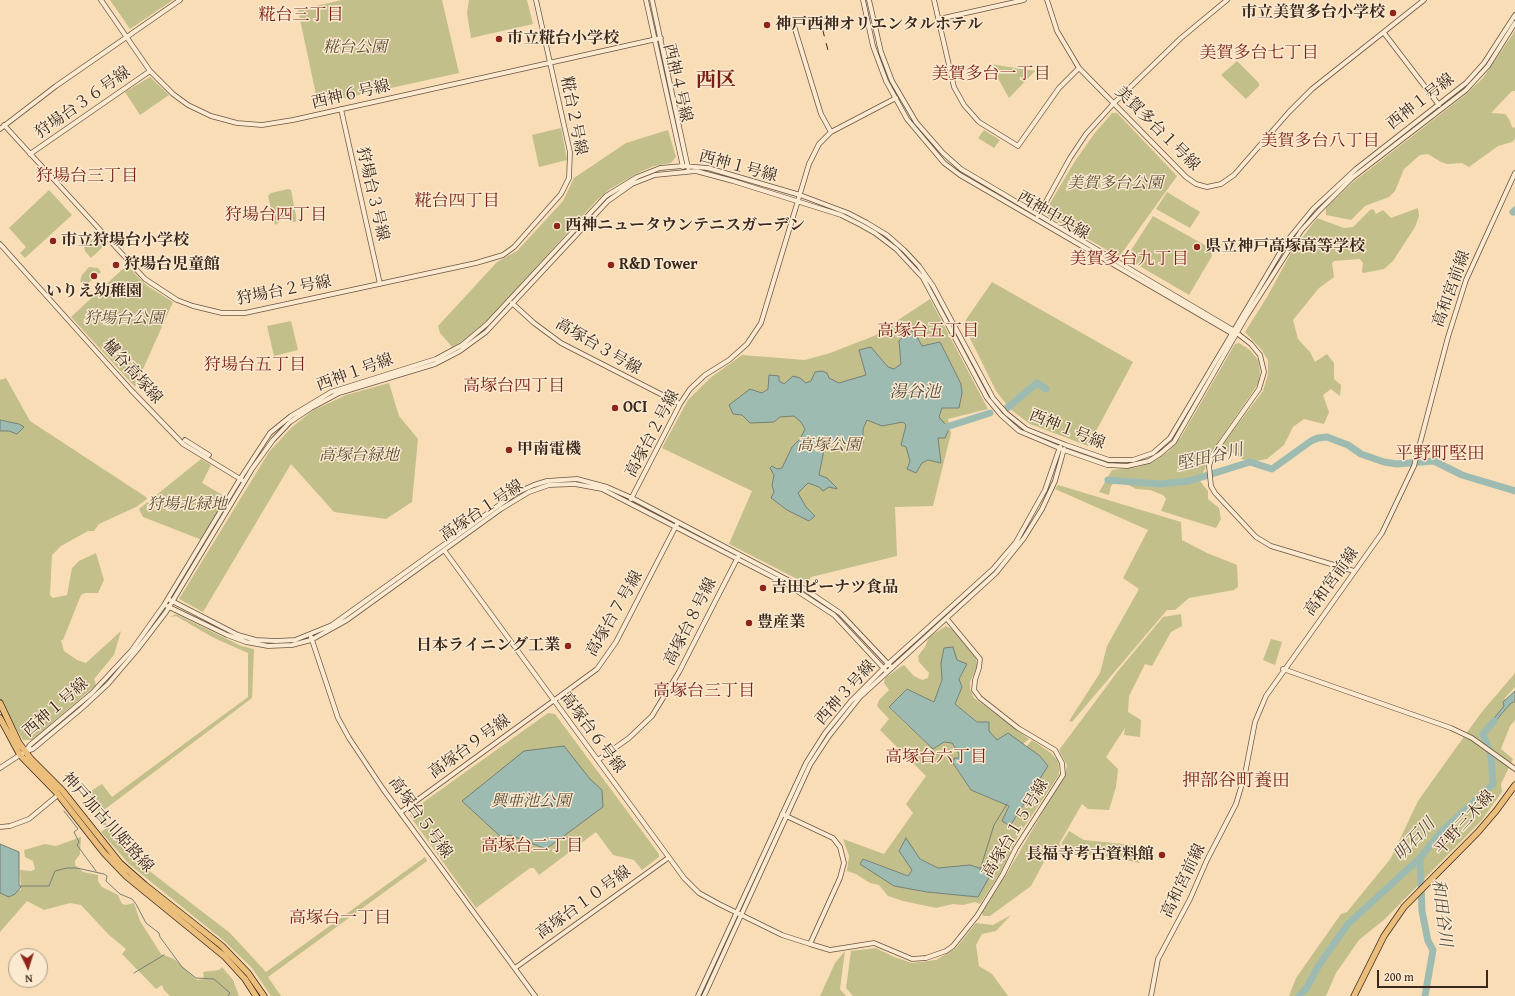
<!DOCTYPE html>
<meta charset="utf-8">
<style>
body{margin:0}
#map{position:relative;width:1515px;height:996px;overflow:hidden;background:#f9ddb7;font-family:"Gentium Book Plus",serif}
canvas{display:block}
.north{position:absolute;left:8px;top:948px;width:40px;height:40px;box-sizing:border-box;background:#fbe9d0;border:1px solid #ae9c88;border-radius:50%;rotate:176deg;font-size:11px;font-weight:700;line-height:16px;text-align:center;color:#3a281d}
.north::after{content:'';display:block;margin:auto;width:14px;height:18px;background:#8f2418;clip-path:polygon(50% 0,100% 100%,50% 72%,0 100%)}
.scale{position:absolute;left:1377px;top:970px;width:111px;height:18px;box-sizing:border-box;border:2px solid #3a281d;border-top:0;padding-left:5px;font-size:12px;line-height:14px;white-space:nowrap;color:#3a281d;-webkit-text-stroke:3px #fbe9d0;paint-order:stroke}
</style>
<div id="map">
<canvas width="1515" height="996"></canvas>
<div class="north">N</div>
<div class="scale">200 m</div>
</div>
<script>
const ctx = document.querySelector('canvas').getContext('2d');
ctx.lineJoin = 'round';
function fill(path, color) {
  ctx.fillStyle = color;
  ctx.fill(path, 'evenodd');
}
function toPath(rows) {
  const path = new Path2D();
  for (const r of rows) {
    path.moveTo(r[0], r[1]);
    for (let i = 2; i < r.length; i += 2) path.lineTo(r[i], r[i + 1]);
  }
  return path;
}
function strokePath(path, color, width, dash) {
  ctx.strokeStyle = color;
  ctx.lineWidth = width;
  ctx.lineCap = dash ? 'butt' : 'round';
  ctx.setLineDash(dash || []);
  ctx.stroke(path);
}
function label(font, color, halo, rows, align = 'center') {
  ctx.font = font + ' "Gentium Book Plus","Noto Serif JP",serif';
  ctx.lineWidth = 3;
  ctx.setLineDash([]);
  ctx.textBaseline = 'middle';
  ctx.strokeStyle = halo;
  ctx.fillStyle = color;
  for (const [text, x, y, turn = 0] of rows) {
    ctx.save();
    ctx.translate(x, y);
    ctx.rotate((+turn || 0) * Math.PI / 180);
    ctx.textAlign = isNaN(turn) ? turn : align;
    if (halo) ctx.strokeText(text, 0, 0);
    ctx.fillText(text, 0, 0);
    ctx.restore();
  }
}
fill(toPath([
 [110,0,173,0,130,29],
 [342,0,442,0,459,73,318,104,298,10],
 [469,0,527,0,533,24,471,38,467,13],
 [1515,31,1515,91,1512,91,1491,113,1505,114,1509,119,1512,127,1515,128,1515,139,1512,142,1498,146,1469,167,1462,163,1447,164,1441,162,1428,154,1420,155,1404,169,1395,191,1389,197,1365,206,1351,220,1326,215,1326,208,1352,183,1464,96,1483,78],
 [1237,61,1259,83,1259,86,1246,99,1221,75],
 [990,64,1029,70,1035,71,1009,98],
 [150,77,169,95,140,115,125,92],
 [1112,113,1117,113,1177,176,1119,257,1047,215,1046,210,1075,161,1094,134],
 [561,128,567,160,539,167,532,135],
 [668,130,676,157,671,163,654,166,640,172,610,189,596,201,491,317,464,340,452,347,440,333,438,326,497,262,517,251,563,201,574,178,626,143],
 [984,130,1000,140,994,148,978,138],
 [288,189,291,190,297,221,294,222,285,218,275,225,268,196,271,193],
 [49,190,72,215,25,258,20,253,26,247,9,228],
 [1167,192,1200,212,1190,228,1156,209],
 [1418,208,1419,216,1415,227,1393,261,1384,269,1363,273,1362,271,1363,263,1360,259,1334,261,1332,263,1334,277,1319,288,1293,320,1298,339,1310,352,1315,362,1327,354,1334,363,1334,379,1341,385,1340,396,1331,389,1323,395,1329,412,1324,424,1304,419,1293,427,1284,445,1267,459,1250,462,1242,459,1231,451,1219,462,1217,461,1222,445,1263,391,1268,374,1268,360,1261,349,1245,332,1267,297,1291,253,1317,218,1344,228,1353,227,1370,210,1373,209,1376,214,1383,210,1391,218],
 [1153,216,1210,248,1212,256,1189,295,1126,258],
 [96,236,105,245,91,258,85,251,84,247],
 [127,265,146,285,173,302,135,387,71,317],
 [89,267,98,268,101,272,85,286,80,281,82,275],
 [992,282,1133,362,1088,446,1030,424,1010,409,996,391,963,324],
 [930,299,988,409,948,419,951,433,933,506,895,507,897,556,811,577,807,584,729,544,752,491,662,448,688,400,710,378,742,355,805,360,830,353,874,336],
 [291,321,298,350,274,356,267,326],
 [1239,343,1250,350,1258,360,1260,372,1259,381,1256,387,1207,458,1205,469,1200,478,1200,481,1208,491,1208,499,1219,508,1221,519,1216,528,1161,511,1166,499,1163,495,1150,490,1136,489,1127,484,1115,482,1111,486,1109,495,1099,492,1112,470,1137,467,1153,462,1169,451,1181,437,1235,344],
 [6,378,30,421,146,497,147,499,136,507,99,524,94,531,88,531,61,546,52,555,50,595,53,598,67,595,72,568,79,561,96,553,104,580,98,593,85,593,81,595,63,640,61,640,64,651,77,660,86,663,121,631,114,655,94,679,96,685,32,740,23,740,0,701,0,431,9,431,17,433,19,424,0,420,0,380],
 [389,383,399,416,418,439,412,502,386,519,334,512,291,464,203,612,179,599,269,452,291,428,312,411,346,395],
 [201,459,211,465,202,483,226,497,202,540,143,517,139,509],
 [1058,485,1181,522,1182,540,1207,553,1237,565,1238,587,1234,590,1189,598,1175,610,1167,610,1072,722,1069,721,1100,673,1107,646,1139,589,1123,578,1148,530,1055,489],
 [176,614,241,646,254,649,252,698,100,813,86,794,102,784,112,797,248,697,248,653,214,638,176,616,170,617],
 [1181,614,1182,626,1171,632,1152,666,1145,664,1129,696,1128,712,1141,720,1140,737,1124,735,1125,728,1106,757,1118,769,1116,787,1109,810,1088,809,1082,804,1059,844,1065,853,1045,860,1031,886,990,916,983,916,982,913,1006,875,1065,774,1067,765,1059,750,1118,671,1163,617],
 [946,626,952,629,976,658,977,667,970,682,970,689,974,698,1029,739,1022,745,1008,734,997,740,989,731,955,704,962,687,959,679,967,664,941,663,942,680,934,702,907,689,889,708,933,749,944,742,952,743,959,754,959,759,953,763,971,790,1009,806,1010,826,1048,766,1040,756,1026,747,1032,740,1051,753,1058,761,1059,769,1059,775,1018,836,1002,870,980,904,975,902,963,905,953,904,936,908,903,901,888,896,879,885,870,883,856,874,847,871,849,856,843,839,884,854,913,813,906,804,926,776,880,730,889,719,877,706,879,700,889,690,884,683,885,678,902,666,904,665,914,676,922,680,928,678,929,673,919,662,918,656,925,647,929,637],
 [864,859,908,876,920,859,938,868,970,865,978,897,927,892,894,886],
 [1271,639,1282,642,1275,665,1263,660],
 [1515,673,1515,687,1504,699,1506,700,1503,702,1504,706,1490,729,1510,704,1515,701,1515,720,1510,726,1501,749,1513,759,1501,784,1502,792,1481,821,1385,919,1359,940,1336,973,1326,996,1289,996,1296,978,1341,914,1347,912,1391,858,1418,801,1430,784,1481,713],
 [548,713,555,714,659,854,659,857,642,870,634,860,613,855,596,832,539,875,534,868,530,868,476,908,410,816,411,811],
 [98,813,121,843,143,866,230,933,266,972,425,857,427,861,268,977,281,996,271,996,252,968,223,940,129,864,101,832,105,829,96,814],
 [1069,831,1084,840,1134,845,1133,854,1140,859,1139,863,1111,857,1067,852,1067,848,1061,844],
 [81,837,80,854,75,861,75,865,83,872,98,875,98,881,102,887,118,895,122,904,126,905,134,903,140,921,161,954,174,959,197,980,204,979,203,972,219,970,222,967,233,980,239,996,170,996,164,990,162,985,156,989,122,954,126,949,109,935,81,905,70,903,44,910,27,901,0,932,0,893,3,895,15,894,19,890,21,890,20,870,31,871,35,869,33,861,25,857,24,850,45,844,56,846],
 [1011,915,996,931,982,934,976,945,979,966,992,974,1008,996,853,996,846,988,851,951,876,948,894,957,912,963,936,960,956,948,976,923,993,925],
 [845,951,840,989,846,996,820,996,835,963]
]), '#c2bf8b');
const water = toPath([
 [910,330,915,333,922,346,940,342,961,384,962,393,959,408,942,408,939,417,945,424,948,431,945,438,938,438,941,463,928,460,922,463,916,473,907,469,910,461,906,447,901,445,906,425,903,422,882,426,867,420,863,429,863,443,856,450,851,444,838,440,828,444,824,450,819,475,827,478,836,487,837,489,829,487,823,491,819,487,808,483,798,493,806,507,815,516,809,521,787,510,771,498,774,492,772,485,774,475,770,468,772,466,777,469,782,468,792,447,800,439,805,429,801,422,794,416,780,417,774,422,750,423,742,415,733,414,729,405,750,389,762,393,768,389,769,375,779,376,779,381,784,384,793,376,800,378,806,383,811,381,815,372,822,371,827,373,829,378,839,383,866,375,859,350,871,347,888,367,894,369,901,364,899,341,910,330],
 [0,420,19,424,24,427,17,434,9,431,0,431,0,420],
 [953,647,957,660,967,664,959,679,962,687,955,704,977,722,989,722,989,731,997,740,1008,733,1040,756,1048,766,1010,826,1002,821,1009,806,971,790,953,763,954,758,959,758,959,754,952,743,944,742,933,749,889,707,907,689,934,702,942,680,941,663,944,648,953,647],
 [1515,691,1515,701,1510,704,1489,729,1487,727,1504,706,1503,702,1515,691],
 [564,746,590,779,602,790,603,807,546,849,510,835,501,837,462,801,524,751,564,746],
 [906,838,920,859,938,868,970,865,992,872,978,897,927,892,894,886,860,864,863,859,908,876,912,870,899,851,906,838],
 [0,844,19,852,19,885,21,887,15,894,9,897,0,893,0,844]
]);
fill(water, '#9ebbb2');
strokePath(water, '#768076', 1);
strokePath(toPath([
 [64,811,78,829,74,832,79,842,77,845,96,871],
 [980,870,994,825,1007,804],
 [20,886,49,886,55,871,67,868,77,868,104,874,107,876,106,881,120,894,132,899,136,904,146,923,159,933,160,937,182,967,196,978,214,979,230,993,228,996],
 [134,973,164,955]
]), '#768076', 1);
strokePath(toPath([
 [1513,212,1515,210],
 [1007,408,1037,383,1046,389],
 [937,430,990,413],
 [1108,480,1160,484,1189,481,1250,462,1272,469,1311,441,1318,438,1327,437,1348,445,1361,454,1384,462,1397,464,1434,461,1462,475,1515,491],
 [1420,858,1422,911,1428,941,1433,950,1425,996],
 [1299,996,1306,989,1319,965,1348,924,1420,858,1440,833,1493,784,1491,755,1483,734,1494,721]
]), '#9ebbb2', 7);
const minor = toPath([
 [101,0,150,71,173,94,188,105,211,116,237,123,262,125,293,120,661,38],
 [646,0,683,167],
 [652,0,688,168],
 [863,0,873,46,886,81,907,119,944,163,960,175,1233,334],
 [869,0,881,52,892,81,916,122,943,153,961,169,1233,330,1251,344,1260,355,1264,372,1259,389,1213,454,1209,466,1211,486,1215,493,1256,537,1271,546,1354,571],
 [934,0,954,87,964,105,979,122,1018,146,1059,88,1079,68],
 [1047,0,1057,31,1079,68,1186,177,1196,184,1207,187,1221,184,1234,175,1289,112,1312,89,1424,0],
 [939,19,1024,0],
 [794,26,821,114,831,132],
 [1384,33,1439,105],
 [341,109,380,284],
 [4,125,145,279,177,300,193,306,222,313,245,313,476,263,503,255,514,247,561,194,569,178,570,152,536,0],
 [0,129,56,86,180,0],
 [30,154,150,71],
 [1038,216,1070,158,1086,134,1114,103,1181,38,1227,0],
 [0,244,131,390,183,444,242,480],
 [512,303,534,323,561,343,680,404],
 [185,440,209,455],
 [631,499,680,404,690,389,705,375,729,360,747,344,761,323,809,164,819,144,831,132,896,98],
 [444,550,684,878,699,893,719,904,782,935,810,944,840,878,844,863,840,847,833,838,782,814],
 [170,600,238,635,256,640,276,641,295,640,332,625,516,493,534,485,547,481,577,479,607,487,632,498,803,588,840,613,892,668],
 [167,606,227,635,246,642,268,646,292,645,311,640,347,620,501,509,529,492,549,485,575,484,602,489,788,585,834,615,887,672],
 [311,637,338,718,349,738,383,789,535,996],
 [1283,669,1451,728,1472,738,1515,769],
 [26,751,30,745,92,693,132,650,164,605,240,479,270,433,291,416,331,392,436,359,462,345,487,324,606,196,637,177,660,168,683,166,708,168,800,195,848,213,867,223,887,235,904,250,919,266,933,286,993,398,1006,413,1026,429,1066,445,1109,460,1133,460,1153,453,1170,438,1287,241,1313,209,1356,169,1466,83,1484,63,1515,15],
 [598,760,629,738,652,716,679,672,738,557],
 [0,768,26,751,33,749,81,709,108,684,137,650,166,612,252,469,273,440,290,422,311,408,339,393,435,364,460,351,486,332,608,201,632,184,655,175,696,171,733,181,841,215,861,225,875,233,896,249,923,278,987,398,1001,415,1019,431,1064,450,1107,465,1127,466,1149,461,1160,454,1174,442,1246,317,1301,231,1319,211,1352,178,1466,90,1488,66,1515,23],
 [401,812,597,669,616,642,678,522],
 [0,827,10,826,29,819,58,795],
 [810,944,830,950,874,943,912,959,926,958,946,951,953,946,977,916,1003,874,1016,848,1063,775,1062,763,1055,750,1018,728,980,698,974,690,975,680,979,668,980,659,947,619],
 [515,968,668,858],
 [698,996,806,763,825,733,851,701,888,664,993,569,1016,542,1045,490,1060,447],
 [704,996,810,765,829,736,860,697,996,573,1024,538,1042,509,1055,481,1064,449],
 [1151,996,1158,959,1190,899,1207,860,1236,804,1245,774,1255,722,1266,696,1382,533,1414,466,1448,337,1466,280,1515,173]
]);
const major = toPath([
 [0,703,19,743,31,759,62,790,120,863,145,885,222,946,248,973,264,996],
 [0,718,20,755,57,793,104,853,126,876,224,956,245,979,256,996],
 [1354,996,1384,936,1404,907,1478,832,1496,811,1515,785]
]);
strokePath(minor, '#6a5544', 5.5);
strokePath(major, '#3a281d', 7);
strokePath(minor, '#fbe9d0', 4);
strokePath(major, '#ecbe7c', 5.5);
strokePath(toPath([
 [819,16,829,54]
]), '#3a281d', 1, [7, 7]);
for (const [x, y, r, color] of [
 [1393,13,4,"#8f2418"],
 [767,25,4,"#8f2418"],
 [499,39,4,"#8f2418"],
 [557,226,4,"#8f2418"],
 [53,241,4,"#8f2418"],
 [1197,247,4,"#8f2418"],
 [116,265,4,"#8f2418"],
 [611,265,4,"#8f2418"],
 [94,276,4,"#8f2418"],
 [615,408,4,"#8f2418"],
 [509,450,4,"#8f2418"],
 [763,588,4,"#8f2418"],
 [749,623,4,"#8f2418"],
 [568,646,4,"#8f2418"],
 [1162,855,4,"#8f2418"]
]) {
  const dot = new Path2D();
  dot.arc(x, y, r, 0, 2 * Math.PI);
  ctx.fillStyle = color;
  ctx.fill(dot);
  strokePath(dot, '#fbe9d0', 1.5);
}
label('bold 16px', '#3a281d', '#fbe9d0', [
 ["市立美賀多台小学校",1385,13,"right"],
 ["神戸西神オリエンタルホテル",775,25],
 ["市立糀台小学校",507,39],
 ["西神ニュータウンテニスガーデン",565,226],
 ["市立狩場台小学校",61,241],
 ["県立神戸高塚高等学校",1205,247],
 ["狩場台児童館",124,265],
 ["R&D Tower",619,265],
 ["いりえ幼稚園",94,292,"center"],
 ["OCI",623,408],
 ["甲南電機",517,450],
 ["吉田ピーナツ食品",771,588],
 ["豊産業",757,623],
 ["日本ライニング工業",560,646,"right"],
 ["長福寺考古資料館",1154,855,"right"]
], 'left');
label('italic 16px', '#5c4e38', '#fbe9d0', [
 ["糀台公園",355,48],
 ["美賀多台公園",1115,184],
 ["狩場台公園",124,319],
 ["高塚公園",829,446],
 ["高塚台緑地",359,456],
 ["狩場北緑地",187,505],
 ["興亜池公園",531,802]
]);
label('16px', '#3a281d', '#fbe9d0', [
 ["西神４号線",677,83,77],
 ["西神６号線",351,95,-13],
 ["西神１号線",1421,102,-38],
 ["狩場台３６号線",83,103,-35],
 ["糀台２号線",573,116,79],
 ["美賀多台１号線",1157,129,45],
 ["西神１号線",738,167,15],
 ["狩場台３号線",372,194,77],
 ["西神中央線",1053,216,30],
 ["高和宮前線",1452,289,-70],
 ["狩場台２号線",284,291,-11],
 ["高塚台３号線",598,347,30],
 ["櫨谷高塚線",132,372,48],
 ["西神１号線",355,373,-20],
 ["西神１号線",1067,430,22],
 ["高塚台２号線",653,434,-62],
 ["高塚台１号線",482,511,-34],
 ["高和宮前線",1332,582,-54],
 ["高塚台７号線",615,614,-60],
 ["高塚台８号線",691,622,-63],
 ["西神３号線",846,693,-48],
 ["西神１号線",56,708,-41],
 ["高塚台６号線",592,733,53],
 ["高塚台９号線",470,747,-36],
 ["高塚台５号線",420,818,54],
 ["神戸加古川姫路線",107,823,48],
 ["平野三木線",1465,823,-48],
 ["高塚台１５号線",1016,829,-59],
 ["高和宮前線",1184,881,-64],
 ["高塚台１０号線",584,903,-36]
]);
label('17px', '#7a1f14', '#fbe9d0', [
 ["糀台三丁目",301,16],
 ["美賀多台七丁目",1259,54],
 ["美賀多台一丁目",991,75],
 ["美賀多台八丁目",1320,142],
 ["狩場台三丁目",87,177],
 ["糀台四丁目",457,202],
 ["狩場台四丁目",276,216],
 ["美賀多台九丁目",1129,260],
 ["高塚台五丁目",928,332],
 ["狩場台五丁目",255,366],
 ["高塚台四丁目",514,387],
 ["高塚台三丁目",704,692],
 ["高塚台六丁目",936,758],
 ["高塚台二丁目",532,847],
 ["高塚台一丁目",340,919]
]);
label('italic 17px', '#534d42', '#fbe9d0', [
 ["湯谷池",915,393],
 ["堅田谷川",1210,458,-13],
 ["明石川",1415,840,-47],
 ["和田谷川",1441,913,83]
]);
label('18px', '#7a1f14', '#fbe9d0', [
 ["平野町堅田",1440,454],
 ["押部谷町養田",1236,781]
]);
label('bold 20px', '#7a1f14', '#fbe9d0', [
 ["西区",716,81]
]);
</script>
